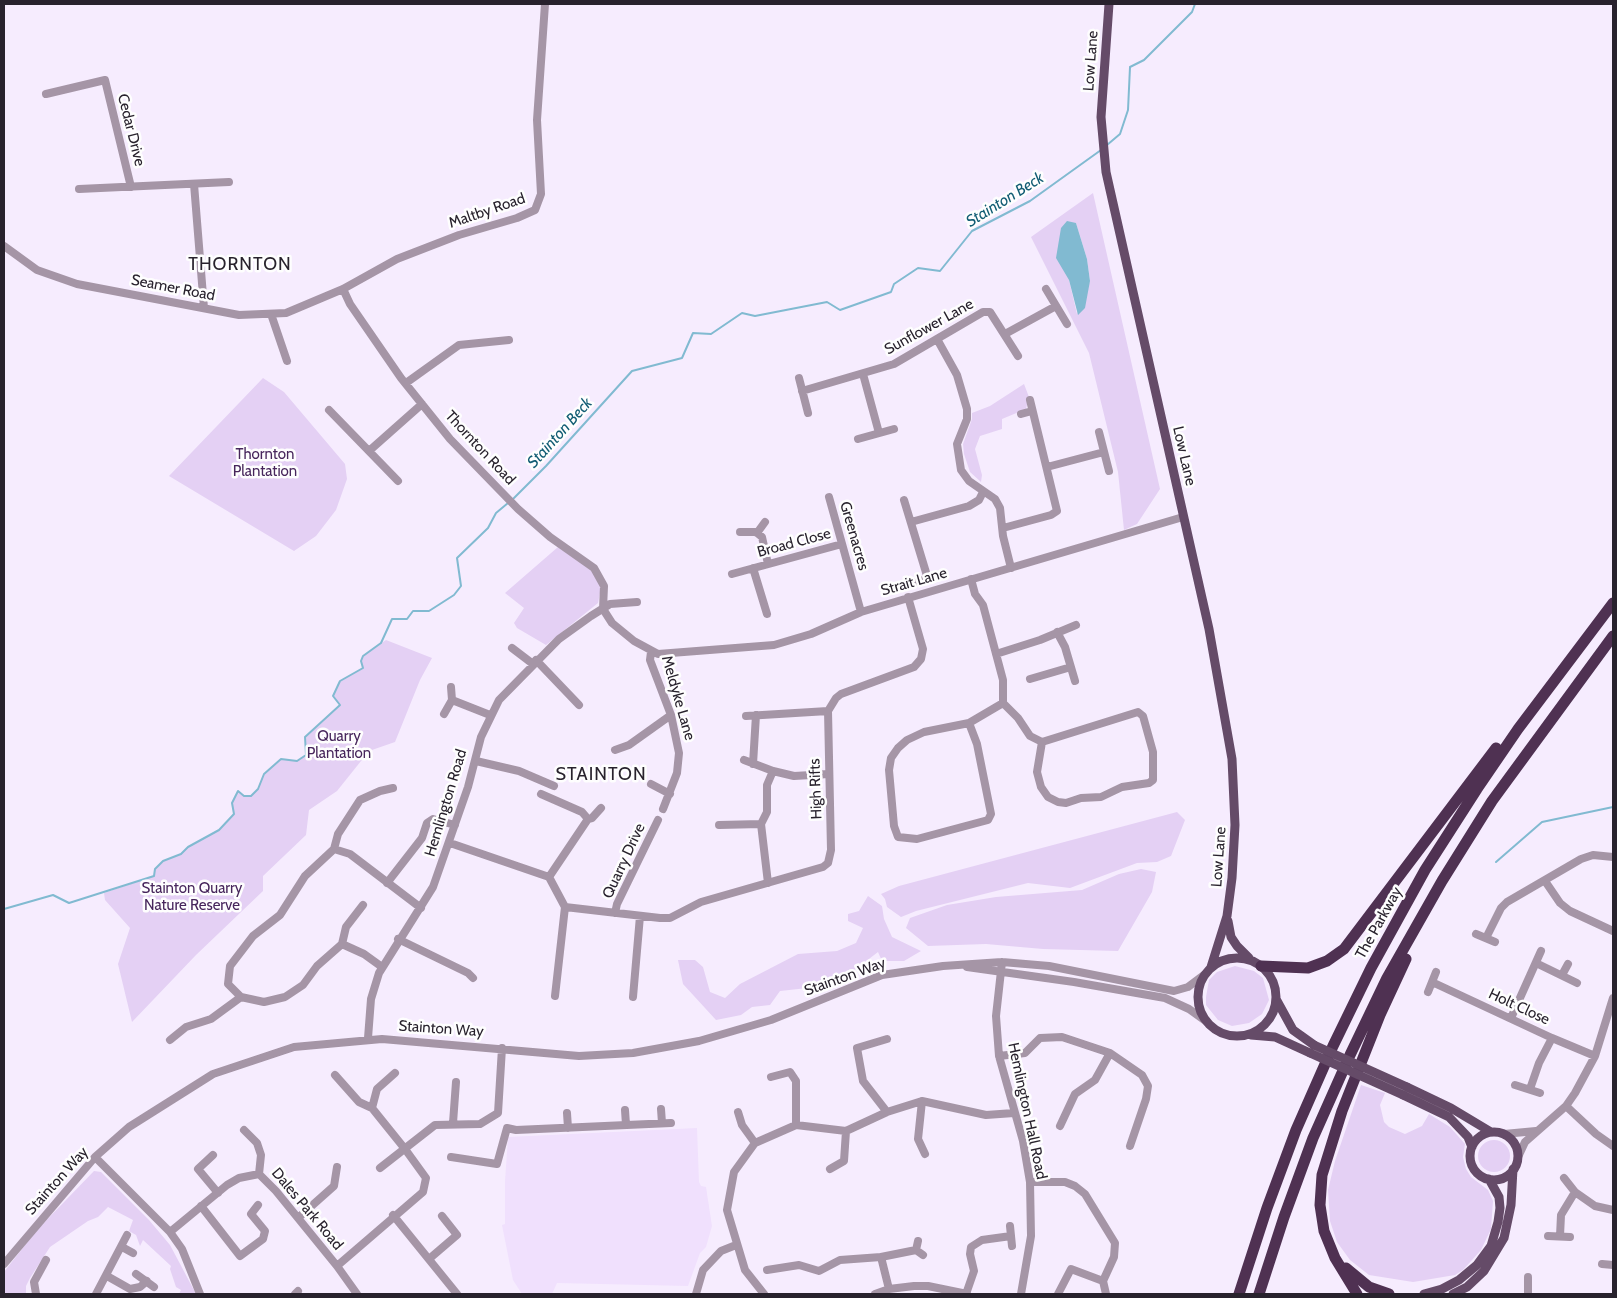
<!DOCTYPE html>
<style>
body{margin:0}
#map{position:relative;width:1617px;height:1298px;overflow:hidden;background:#f6ecfe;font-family:Cabin,sans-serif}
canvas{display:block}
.frame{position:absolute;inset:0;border:5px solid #28222d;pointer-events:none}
</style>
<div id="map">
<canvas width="1617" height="1298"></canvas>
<div class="frame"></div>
</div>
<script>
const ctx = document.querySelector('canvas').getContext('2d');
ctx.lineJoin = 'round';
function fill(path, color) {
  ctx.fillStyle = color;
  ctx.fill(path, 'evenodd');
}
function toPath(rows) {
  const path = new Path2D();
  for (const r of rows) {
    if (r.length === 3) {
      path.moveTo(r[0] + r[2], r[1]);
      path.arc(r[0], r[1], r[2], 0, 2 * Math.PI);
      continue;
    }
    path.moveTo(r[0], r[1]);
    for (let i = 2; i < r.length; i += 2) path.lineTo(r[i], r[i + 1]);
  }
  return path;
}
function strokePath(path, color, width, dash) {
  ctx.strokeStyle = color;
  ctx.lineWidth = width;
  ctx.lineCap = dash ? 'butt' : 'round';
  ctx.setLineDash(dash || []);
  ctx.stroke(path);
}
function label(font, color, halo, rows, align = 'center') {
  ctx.font = font + ' Cabin,sans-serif';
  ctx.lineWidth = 5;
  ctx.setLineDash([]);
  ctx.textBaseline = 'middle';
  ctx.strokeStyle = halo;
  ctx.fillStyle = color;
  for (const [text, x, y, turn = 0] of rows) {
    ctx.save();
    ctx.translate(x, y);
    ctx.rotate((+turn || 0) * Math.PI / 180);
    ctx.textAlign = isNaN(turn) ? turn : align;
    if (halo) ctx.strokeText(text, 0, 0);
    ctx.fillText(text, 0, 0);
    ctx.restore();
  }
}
fill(toPath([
 [697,1128,699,1182,701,1186,706,1187,712,1226,706,1247,700,1253,688,1286,557,1283,552,1294,522,1294,513,1280,502,1225,505,1224,505,1181,508,1137]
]), '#f0e0fd');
fill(toPath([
 [1093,193,1160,489,1137,524,1124,530,1118,472,1089,353,1031,237],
 [1076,223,1087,259,1090,281,1077,314,1069,280],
 [263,378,284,392,345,464,347,479,336,510,316,536,294,551,169,476],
 [1024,384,1029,397,1026,409,1002,419,1002,429,980,436,975,449,982,475,981,482,970,472,964,454,963,444,972,419,972,413,990,406],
 [558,547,593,571,601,583,600,593,598,603,546,645,517,628,514,623,524,608,505,593],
 [386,640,432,658,420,680,395,742,369,751,337,791,309,810,306,835,263,876,263,891,196,955,132,1022,118,964,130,928,105,900,104,893,154,876,155,869,163,861,181,854,188,847,219,830,234,814,232,803,238,791,244,796,251,796,258,789,264,774,281,759,297,761,306,755,305,737,340,705,333,696,340,681,363,668,361,661,363,656],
 [1177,812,1185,820,1171,856,1157,862,1137,863,1070,888,1028,883,916,911,901,917,887,907,885,899,881,894,899,886],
 [1141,869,1156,872,1152,892,1118,951,1043,949,986,944,928,946,906,928,910,918,947,905,996,897,1082,890,1119,874],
 [868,896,882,906,884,919,892,937,921,951,904,961,882,961,878,952,835,985,780,991,770,1005,752,1007,741,1015,716,1020,683,984,678,960,695,960,703,967,710,992,725,998,740,984,798,954,837,951,856,943,863,928,848,921,848,914,859,911],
 [1235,966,1254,971,1263,978,1269,1000,1262,1014,1249,1023,1232,1026,1218,1020,1206,1005,1206,997,1209,980,1217,972],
 [1361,1085,1385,1093,1380,1105,1384,1122,1389,1127,1405,1134,1422,1126,1429,1114,1450,1127,1465,1144,1463,1157,1466,1169,1471,1177,1488,1190,1493,1201,1491,1229,1481,1250,1463,1270,1455,1275,1413,1282,1369,1275,1350,1260,1337,1242,1330,1221,1328,1190,1335,1161],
 [1494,1156,16],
 [94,1171,101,1172,149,1220,170,1245,196,1294,179,1294,181,1290,176,1287,170,1269,171,1266,143,1240,140,1246,136,1235,129,1231,133,1220,108,1207,98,1217,88,1221,50,1247,30,1278,26,1286,26,1294,4,1294,4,1272,36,1231]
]), '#e4d0f4');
fill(toPath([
 [1067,221,1076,223,1087,259,1090,281,1085,308,1078,315,1069,280,1056,258,1061,228]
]), '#81bad1');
strokePath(toPath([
 [1107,145,1120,134,1128,110,1130,67,1144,60,1192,12,1195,4],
 [512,500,546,466,632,371,682,358,693,333,711,334,742,313,755,316,827,302,840,310,891,292,894,284,918,268,940,271,972,231,1030,201,1101,150],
 [1496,862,1542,822,1613,807],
 [4,909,53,895,69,903,154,876,155,869,163,861,181,854,188,847,219,830,234,814,232,803,238,791,244,796,251,796,258,789,264,774,281,759,297,761,306,755,305,737,340,705,333,696,340,681,363,668,361,661,363,656,381,643,392,619,407,619,413,611,429,611,454,595,461,586,457,558,488,528,496,513,508,503]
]), '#81bad1', 2);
strokePath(toPath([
 [46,94,105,80,131,187],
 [194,184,204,308],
 [79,189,229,182],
 [4,246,37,270,77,284,239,315,286,313,343,289,397,259,459,235,517,218,535,210,541,194,537,120,545,4],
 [343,289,350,304,401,378,450,439,518,509,550,537,594,568,604,586,603,609,612,623,634,641,658,654,774,645,811,634,861,612,1183,517],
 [1046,289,1067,324],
 [271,314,287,361],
 [1005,334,1056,306],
 [937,339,957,375,967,409,967,419,957,444,961,470,969,481,995,499,1000,508,1003,536,1011,568],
 [863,374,879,433],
 [799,378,808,413],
 [406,383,459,345,509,340],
 [802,391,894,364,983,312,990,312,1018,356],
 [329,410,398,481],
 [1021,414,1032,411],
 [1099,432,1109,471],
 [858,439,894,429],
 [369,451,422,404],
 [1047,467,1104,452],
 [829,497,861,612],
 [904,500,928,579],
 [911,522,969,506,979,500,983,492],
 [1003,528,1051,515,1057,511,1030,400],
 [740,532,756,532,762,537,768,564],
 [757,533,765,522],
 [753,568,767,614],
 [732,574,842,544],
 [971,579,975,594,983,605,1003,680,1003,703],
 [916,582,938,576],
 [1057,632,1065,647,1075,681],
 [512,648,533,664],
 [651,652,650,660,671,715,679,753,677,773,663,809],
 [996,654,1040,640,1076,625],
 [536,660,579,705],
 [1030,679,1071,667],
 [452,700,490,715],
 [1003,703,1018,718,1030,736,1042,742,1138,712,1143,716,1153,752,1153,780,1149,783,1122,787,1101,797,1081,798,1066,803,1058,802,1048,797,1041,787,1037,772,1042,742],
 [444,714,452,700,451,687],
 [746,716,828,711],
 [969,723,977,744,991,814,988,820,917,839,898,837,894,826,889,770,891,758,898,748,907,740,924,732,969,723,1003,703],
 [615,750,629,745,671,715],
 [744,760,773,771,794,776,829,774],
 [476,761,519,771,554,786],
 [753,764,756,715],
 [651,784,670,794],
 [541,794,582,812,588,819],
 [719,825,761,824],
 [450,843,549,877,565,907,660,918,670,918,701,902,823,867,828,863,831,850,828,711,836,698,841,694,914,667,921,659,923,649,908,597],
 [334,849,338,834,360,800,380,791,393,788],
 [549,877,588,819,592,818,601,808],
 [1545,881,1560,903,1570,911,1613,931],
 [387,883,422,838,427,823,433,819,455,825],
 [768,883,761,824,767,812,767,785,773,771],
 [615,913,617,904,658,820],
 [1476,934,1495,942],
 [1486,938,1501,908,1507,902,1581,859,1593,855,1613,857],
 [398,939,468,973,473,978],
 [342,944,346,927,363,905],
 [1002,962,996,1016,999,1056,1023,1141,1030,1182,1031,1236,1021,1294],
 [1536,963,1577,983],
 [382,967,364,954,342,944,317,966,303,985,285,997,264,1002,241,997,228,984,230,966,253,936,280,915,305,876,334,849,350,854,421,908],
 [967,967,1074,982,1165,998,1189,1009,1207,1022],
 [1562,975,1568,964],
 [1432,982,1552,1038,1595,1056],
 [1428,992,1436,972],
 [555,996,565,907],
 [633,997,640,916],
 [1511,1018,1541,951],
 [368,1038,371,999,379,973,433,887,468,787,481,737,499,700,559,639,591,616,610,604,637,602],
 [887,1039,857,1048,863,1081,887,1112],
 [170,1040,186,1027,211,1019,241,997],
 [999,1056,1025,1053,1040,1038,1062,1037,1110,1053,1142,1075,1148,1086,1146,1099,1130,1146],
 [771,1077,790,1072,796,1081,796,1125],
 [1515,1085,1540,1093],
 [1530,1089,1539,1063,1552,1038],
 [922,1101,918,1139,925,1154],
 [1566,1106,1596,1134,1613,1146],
 [372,1108,377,1089,395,1073],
 [661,1109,662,1123],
 [625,1110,626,1125],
 [738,1112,742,1125,755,1143],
 [567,1113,568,1128],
 [453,1123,456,1082],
 [1060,1126,1075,1094,1095,1080,1110,1053],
 [507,1128,516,1130,671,1123],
 [244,1130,257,1143,261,1155,259,1174],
 [1504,1134,1536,1131],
 [213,1155,198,1169,218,1193],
 [95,1157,170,1232,182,1249,200,1294],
 [451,1157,497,1164,507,1128],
 [1518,1157,1525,1142,1566,1106,1575,1093,1595,1056,1613,998],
 [380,1168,435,1125,480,1124,498,1113,502,1048],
 [830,1169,844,1161,846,1131],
 [1564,1178,1575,1192,1595,1206,1613,1210],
 [1030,1182,1065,1182,1075,1186,1085,1194,1115,1243,1114,1257,1103,1281,1071,1269,1058,1294],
 [201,1206,240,1256,263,1239,265,1231,251,1214,258,1205],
 [393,1215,457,1294],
 [298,1218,334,1186,337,1167],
 [1010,1226,1012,1246],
 [170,1232,227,1185,239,1178,259,1174,276,1191,337,1266,423,1192,426,1178,405,1149,372,1108,359,1102,335,1075],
 [1548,1236,1570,1237],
 [1560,1236,1561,1215,1575,1192],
 [918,1241,916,1250,923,1255],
 [122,1247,133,1253],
 [881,1257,889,1289],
 [429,1259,457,1235,442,1216],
 [4,1264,95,1157,129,1127,213,1074,294,1047,382,1039,579,1056,633,1053,699,1041,771,1020,882,975,943,966,1002,962,1049,966,1174,991,1188,987,1204,975],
 [1602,1264,1613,1265],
 [337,1266,357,1294],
 [767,1270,799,1265,819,1271,840,1260,881,1257,916,1250],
 [136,1274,154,1287],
 [107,1276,130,1289,140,1287,147,1281],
 [1528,1277,1528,1294],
 [1103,1281,1106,1294],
 [36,1294,34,1282,46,1260],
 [96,1294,127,1235],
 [295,1294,298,1291],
 [696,1294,703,1270,721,1251,736,1245],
 [764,1294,745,1270,727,1210,734,1172,755,1143,796,1125,846,1131,887,1112,922,1101,986,1115,1014,1113],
 [875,1294,889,1289,914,1286,928,1286,967,1294],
 [966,1294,974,1271,970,1254,971,1247,982,1240,1011,1236]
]), '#a595a6', 8);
strokePath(toPath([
 [1109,4,1101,117,1106,172,1209,629,1232,759,1235,825,1232,878,1227,916,1211,967],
 [1228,921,1231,937,1237,946,1249,958],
 [1237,997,39],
 [1276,999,1293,1030,1314,1045],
 [1251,1035,1275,1037,1310,1053],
 [1407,1087,1451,1108,1491,1132],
 [1403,1095,1449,1117,1468,1137,1472,1147],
 [1494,1156,24],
 [1424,1294,1442,1289,1459,1280,1477,1265,1491,1246,1498,1222,1500,1208,1499,1197,1489,1179],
 [1453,1294,1467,1287,1484,1271,1504,1238,1511,1205,1513,1169]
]), '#654b68', 9);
strokePath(toPath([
 [1261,966,1308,968,1327,961,1344,949,1496,748],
 [1346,1268,1369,1287,1389,1294],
 [1239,1294,1267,1208,1296,1130,1333,1046,1371,968,1425,870,1477,789,1518,729,1613,603],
 [1259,1294,1284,1217,1313,1138,1350,1055,1387,978,1442,881,1492,801,1613,636],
 [1357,1294,1335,1258,1324,1231,1320,1205,1322,1175,1342,1111,1380,1015,1406,959]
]), '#4f3152', 11);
strokePath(toPath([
 [1314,1045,1407,1087],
 [1310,1053,1403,1095]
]), '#654b68', 9);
label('15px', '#28222d', '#fefefe', [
 ["Low Lane",1091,61,-86],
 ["Cedar Drive",131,130,76],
 ["Maltby Road",487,211,-19],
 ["Seamer Road",173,288,11],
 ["Sunflower Lane",929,327,-29],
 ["Thornton Road",480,448,47],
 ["Low Lane",1184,456,77],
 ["Greenacres",854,536,74],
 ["Broad Close",794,543,-15],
 ["Strait Lane",914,582,-16],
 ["Meldyke Lane",678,698,74],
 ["High Rifts",816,789,-92],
 ["Hemlington Road",446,803,-73],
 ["Low Lane",1219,857,-86],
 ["Quarry Drive",624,861,-65],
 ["The Parkway",1379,923,-61],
 ["Stainton Way",845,977,-20],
 ["Holt Close",1519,1007,25],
 ["Stainton Way",441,1029,4],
 ["Hemlington Hall Road",1027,1111,78],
 ["Stainton Way",57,1181,-48],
 ["Dales Park Road",307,1209,50]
]);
label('15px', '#47265c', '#fefefe', [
 ["Thornton",265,455],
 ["Plantation",265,472],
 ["Quarry",339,737],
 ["Plantation",339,754],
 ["Stainton Quarry",192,889],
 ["Nature Reserve",192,906]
]);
label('italic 16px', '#125d74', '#fefefe', [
 ["Stainton Beck",1005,200,-32],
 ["Stainton Beck",560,433,-48]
]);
ctx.letterSpacing = '1px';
label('18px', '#28222d', '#fefefe', [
 ["THORNTON",240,265],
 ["STAINTON",601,775]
]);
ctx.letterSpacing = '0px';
</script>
